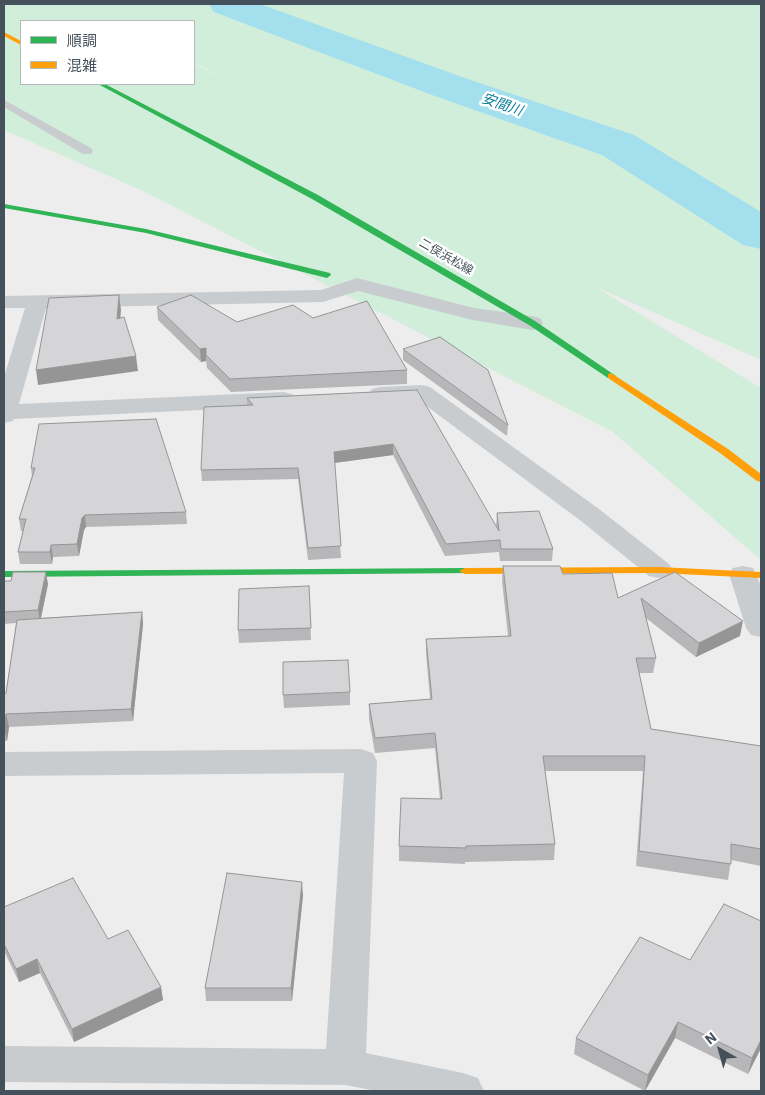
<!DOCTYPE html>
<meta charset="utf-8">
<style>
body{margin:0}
#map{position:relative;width:765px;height:1095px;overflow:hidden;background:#eeeded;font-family:"IBM Plex Sans","Noto Sans JP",sans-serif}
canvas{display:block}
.frame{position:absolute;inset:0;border:5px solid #44505a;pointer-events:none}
.legend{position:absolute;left:20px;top:20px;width:175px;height:65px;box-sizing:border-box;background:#fff;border:1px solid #b4b9bd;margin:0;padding:6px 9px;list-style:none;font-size:15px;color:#44505a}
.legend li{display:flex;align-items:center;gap:10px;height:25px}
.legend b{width:25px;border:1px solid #b4b9bd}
.north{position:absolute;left:695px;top:1025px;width:50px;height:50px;-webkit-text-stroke:4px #fff;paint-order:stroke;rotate:322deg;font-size:14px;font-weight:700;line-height:20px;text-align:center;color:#44505a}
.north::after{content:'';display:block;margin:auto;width:18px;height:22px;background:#44505a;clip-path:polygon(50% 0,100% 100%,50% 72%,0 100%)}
</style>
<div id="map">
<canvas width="765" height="1095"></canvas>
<div class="frame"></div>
<ul class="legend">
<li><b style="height:6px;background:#30b455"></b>順調</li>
<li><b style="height:6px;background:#ff9f0a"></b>混雑</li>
</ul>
<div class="north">N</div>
</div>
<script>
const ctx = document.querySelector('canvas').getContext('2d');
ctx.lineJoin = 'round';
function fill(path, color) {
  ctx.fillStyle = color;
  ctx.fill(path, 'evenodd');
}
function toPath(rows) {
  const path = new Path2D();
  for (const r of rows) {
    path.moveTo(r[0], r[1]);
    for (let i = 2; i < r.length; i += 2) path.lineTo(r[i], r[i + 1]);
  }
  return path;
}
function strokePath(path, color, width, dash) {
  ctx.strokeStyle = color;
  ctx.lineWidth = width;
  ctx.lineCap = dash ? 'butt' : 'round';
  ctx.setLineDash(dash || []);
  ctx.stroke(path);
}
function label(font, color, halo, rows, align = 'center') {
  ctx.font = font + ' "IBM Plex Sans","Noto Sans JP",sans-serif';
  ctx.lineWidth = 5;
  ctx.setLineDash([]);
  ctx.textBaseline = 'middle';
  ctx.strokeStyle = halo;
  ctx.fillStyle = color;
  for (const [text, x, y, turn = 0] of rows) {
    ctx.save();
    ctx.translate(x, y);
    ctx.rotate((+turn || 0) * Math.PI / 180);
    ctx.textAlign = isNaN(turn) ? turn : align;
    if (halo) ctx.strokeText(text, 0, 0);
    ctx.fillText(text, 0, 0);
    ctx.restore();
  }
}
fill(toPath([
 [4,4,761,4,761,360,594,286,761,388,761,560,613,432,143,191,4,130],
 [21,21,194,21,194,63,241,87,194,64,194,84,21,84]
]), '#d1eedb');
fill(toPath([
 [209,4,260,4,462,77,634,135,761,212,761,249,743,245,602,155,432,95,214,12,209,4]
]), '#a4dfed');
fill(toPath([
 [4,100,91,148,93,151,91,154,83,154,4,107,4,100]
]), '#c9ccce');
fill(toPath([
 [357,278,474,308,532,316,540,318,543,323,540,328,532,330,473,320,358,291,323,302,46,308,19,404,284,392,292,394,296,399,292,404,284,406,14,419,13,421,4,423,4,377,25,308,4,308,4,296,321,290,357,278],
 [422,385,430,387,599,509,669,564,673,570,669,576,659,578,649,576,581,521,417,399,380,401,372,399,368,394,372,389,380,387,422,385],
 [743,566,753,568,761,586,761,637,751,635,746,628,729,574,733,568,743,566],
 [361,749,373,753,377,761,366,1053,463,1073,478,1078,484,1091,376,1091,345,1085,4,1082,4,1046,326,1049,344,773,4,776,4,752,361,749]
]), '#c9ccce');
fill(toPath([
 [98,84,105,84,318,195,535,321,616,376,614,378,608,378,529,325,312,199,98,84],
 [4,204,146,229,330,273,331,275,327,278,146,233,4,208,4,204],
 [465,568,471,571,469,573,4,577,4,571,465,568]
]), '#30b455');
fill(toPath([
 [4,32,21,41,21,45,4,36,4,32],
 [611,373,728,449,761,474,761,482,757,481,720,453,608,378,608,374,611,373],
 [659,567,761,572,761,578,659,573,465,574,459,571,465,568,659,567]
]), '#ff9f0a');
fill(toPath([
 [157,307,237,322,313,318,407,370,407,384,231,392,207,368,206,361,201,362,158,320],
 [403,349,508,425,507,436,403,360],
 [417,390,496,527,497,513,553,549,552,561,500,561,499,552,445,556,393,455,334,463,341,558,308,560,298,479,202,481,201,470,247,405,247,398],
 [39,424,186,512,187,524,86,527,84,530,79,556,53,557,52,564,20,564,18,552,23,531,21,531,19,519,32,476,31,468],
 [503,566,563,574,618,598,675,572,740,636,696,657,646,618,656,658,653,673,639,673,651,729,761,746,761,866,731,860,728,880,636,866,643,771,545,771,555,844,554,860,465,862,465,864,399,861,399,846,440,799,435,748,375,753,369,719,369,704,430,699,426,653,426,639,508,636,502,581],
 [4,581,48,584,41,618,142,612,143,624,133,721,9,727,7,741,4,741,4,694,6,693,16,623,4,624],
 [309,586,311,640,239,643,238,630],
 [350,692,350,705,284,708,283,695],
 [303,895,292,1001,206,1001,205,988],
 [4,907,108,939,161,987,163,1000,74,1042,40,973,19,982,4,951],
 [761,921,761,1048,748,1074,675,1038,645,1091,574,1054,576,1038,690,960]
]), '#b7b7b9');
fill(toPath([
 [119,295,121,310,119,334,117,319],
 [206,348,206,361,201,362,200,349],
 [136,356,138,371,38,385,36,370],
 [393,444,393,455,334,463,334,452],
 [85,515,86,527,84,530,79,556,77,544,82,518],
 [51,545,53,557,52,564,50,552],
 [46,572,48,584,40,622,38,610],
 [142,612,143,624,133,721,131,709],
 [743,621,740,636,696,657,699,643],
 [6,714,9,727,7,741,4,728],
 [302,882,303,895,292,1001,291,988],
 [37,959,40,973,19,982,16,969],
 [161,987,163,1000,74,1042,72,1029],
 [678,1022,675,1038,645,1091,648,1075],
 [761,1040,761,1048,748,1074,752,1058]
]), '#959596');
const building = toPath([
 [119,295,117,319,124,317,136,356,36,370,49,298,119,295],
 [191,295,237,322,293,305,313,318,367,301,407,370,230,379,206,355,206,348,200,349,157,307,191,295],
 [440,337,488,370,508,425,403,349,440,337],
 [417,390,499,531,497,513,539,511,553,549,501,549,500,540,446,544,393,444,334,452,341,546,308,548,298,468,201,470,204,407,253,405,247,398,417,390],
 [156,419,186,512,85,515,82,518,77,544,51,545,50,552,18,552,26,519,19,519,35,468,31,468,39,424,156,419],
 [503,566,560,566,563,574,612,573,618,598,675,572,743,621,699,643,641,598,656,658,636,658,651,729,761,746,761,849,731,844,731,864,639,851,645,756,543,756,555,844,466,846,466,848,399,846,401,798,442,799,435,733,375,738,369,704,432,699,426,639,511,636,503,566],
 [13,572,46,572,38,610,4,612,4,581,11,581,13,572],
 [309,586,311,628,238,630,239,589,309,586],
 [142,612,131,709,6,714,4,728,4,694,6,693,17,620,142,612],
 [348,660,350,692,283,695,283,662,348,660],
 [227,873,302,882,291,988,205,988,227,873],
 [73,878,108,939,128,930,161,987,72,1029,37,959,16,969,4,944,4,907,73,878],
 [724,904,761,921,761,1040,752,1058,678,1022,648,1075,576,1038,640,937,690,960,724,904]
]);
fill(building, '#d5d5d7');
strokePath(building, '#959596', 1);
label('12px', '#44505a', '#fff', [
 ["二俣浜松線",446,257,30]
]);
label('italic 14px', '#0a7e99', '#fff', [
 ["安間川",502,105,19]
]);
</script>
